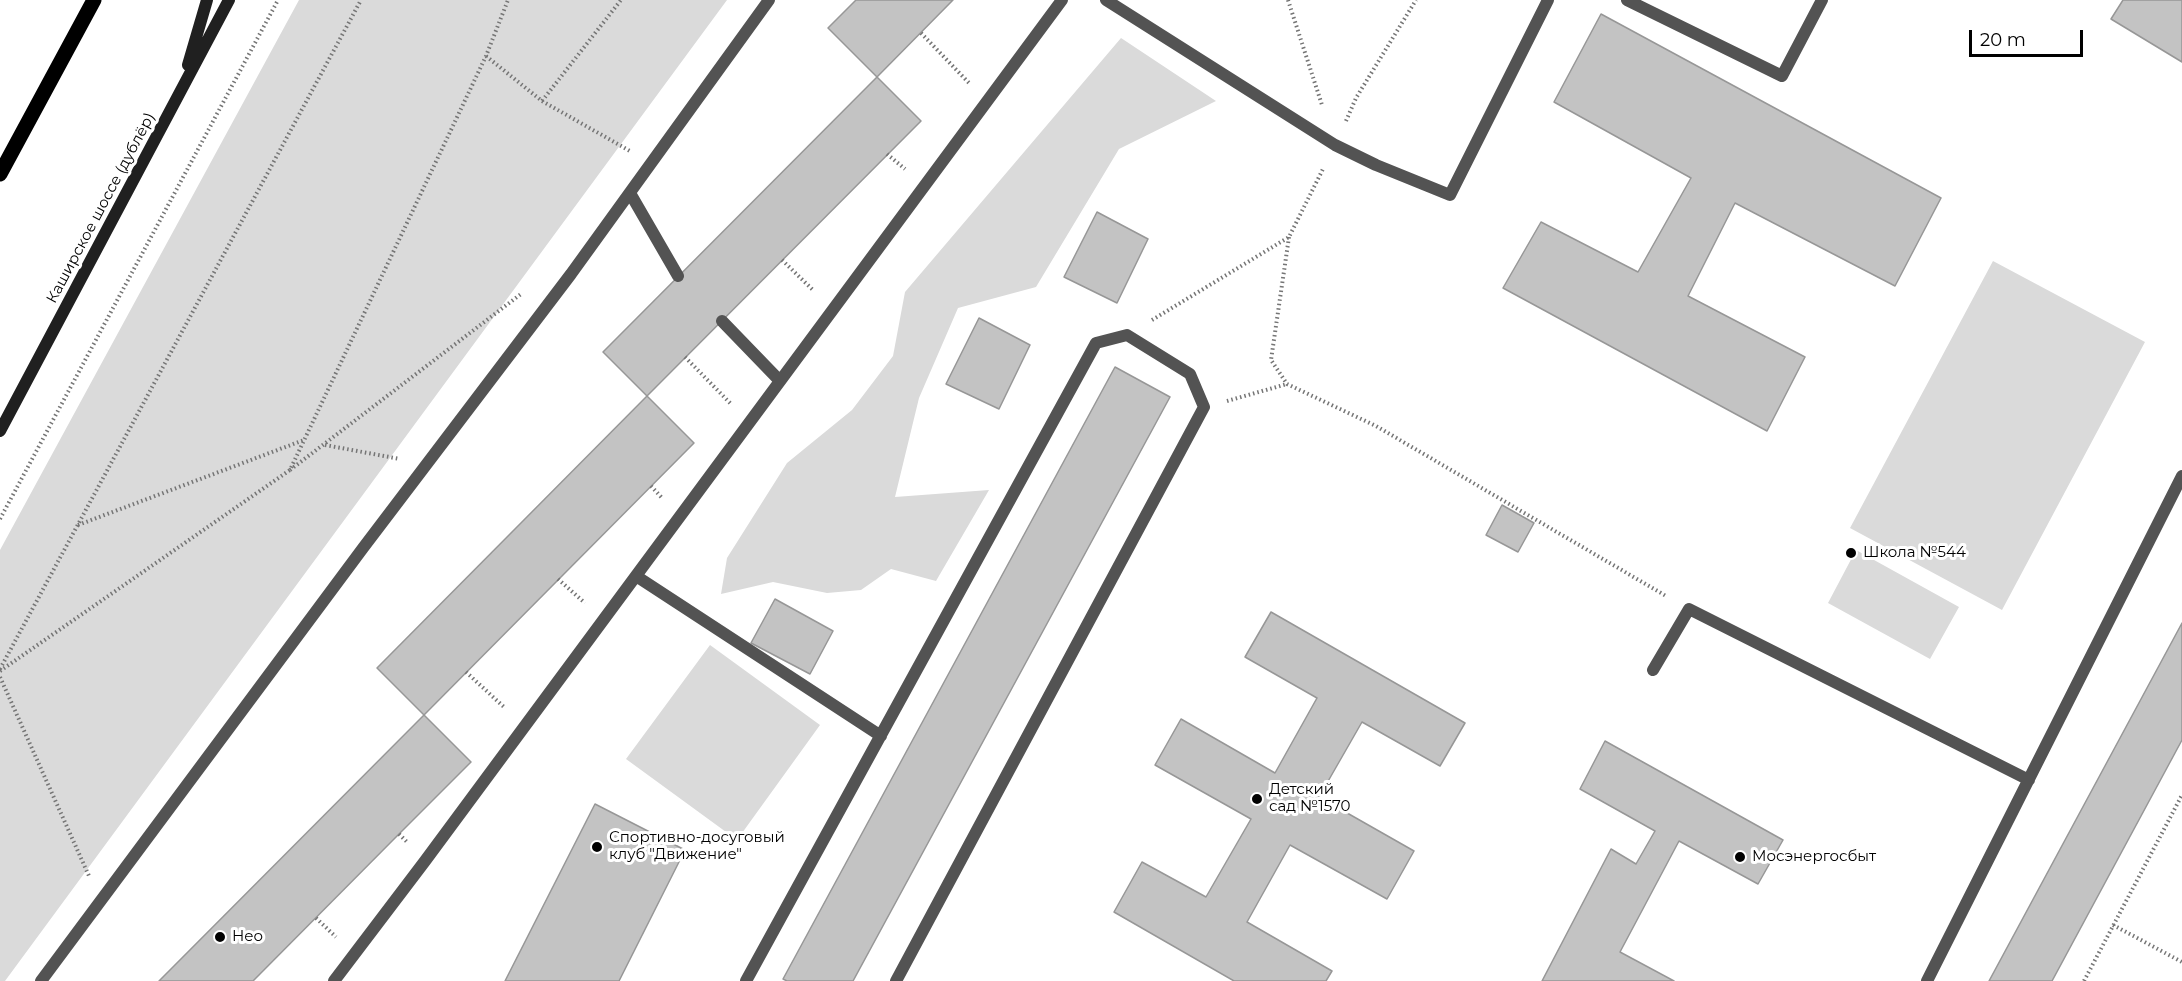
<!DOCTYPE html>
<meta charset="utf-8">
<style>
body{margin:0}
#map{position:relative;width:2182px;height:981px;overflow:hidden;background:#fff;font-family:Montserrat,sans-serif}
canvas{display:block}
.scale{position:absolute;left:1969px;top:30px;width:114px;height:27px;box-sizing:border-box;border:3px solid #000;border-top:0;padding-left:8px;font-size:18px;line-height:21px;white-space:nowrap;color:#000;-webkit-text-stroke:4px #fff;paint-order:stroke}
</style>
<div id="map">
<canvas width="2182" height="981"></canvas>
<div class="scale">20 m</div>
</div>
<script>
const ctx = document.querySelector('canvas').getContext('2d');
ctx.lineJoin = 'round';
function fill(path, color) {
  ctx.fillStyle = color;
  ctx.fill(path, 'evenodd');
}
function toPath(rows) {
  const path = new Path2D();
  for (const r of rows) {
    path.moveTo(r[0], r[1]);
    for (let i = 2; i < r.length; i += 2) path.lineTo(r[i], r[i + 1]);
  }
  return path;
}
function strokePath(path, color, width, dash) {
  ctx.strokeStyle = color;
  ctx.lineWidth = width;
  ctx.lineCap = dash ? 'butt' : 'round';
  ctx.setLineDash(dash || []);
  ctx.stroke(path);
}
function label(font, color, halo, rows, align = 'center') {
  ctx.font = font + ' Montserrat,sans-serif';
  ctx.lineWidth = 6;
  ctx.setLineDash([]);
  ctx.textBaseline = 'middle';
  ctx.strokeStyle = halo;
  ctx.fillStyle = color;
  for (const [text, x, y, turn = 0] of rows) {
    ctx.save();
    ctx.translate(x, y);
    ctx.rotate((+turn || 0) * Math.PI / 180);
    ctx.textAlign = isNaN(turn) ? turn : align;
    if (halo) ctx.strokeText(text, 0, 0);
    ctx.fillText(text, 0, 0);
    ctx.restore();
  }
}
fill(toPath([
 [299,0,727,0,5,981,0,981,0,550],
 [1121,38,1216,101,1119,149,1036,287,958,308,919,398,895,497,989,490,936,581,891,569,861,590,827,593,773,582,721,594,727,558,787,463,852,410,893,356,905,292],
 [1993,261,2145,342,2002,610,1850,528],
 [1856,550,1959,607,1930,659,1828,603],
 [710,645,820,725,737,840,626,759]
]), '#dadada');
const building = toPath([
 [856,0,953,0,877,77,828,28,856,0],
 [2123,0,2182,0,2182,62,2111,19,2123,0],
 [1601,14,1941,198,1895,286,1735,203,1688,296,1805,357,1767,431,1503,288,1541,222,1638,272,1691,178,1554,102,1601,14],
 [877,77,921,121,647,396,603,352,877,77],
 [1097,212,1148,239,1117,303,1064,277,1097,212],
 [979,318,1030,345,999,409,946,384,979,318],
 [1115,367,1170,397,853,981,787,981,783,979,1115,367],
 [647,396,694,443,424,715,377,668,647,396],
 [1502,505,1534,523,1518,552,1486,535,1502,505],
 [775,599,833,631,810,674,751,643,775,599],
 [1271,612,1465,723,1440,766,1362,722,1319,797,1414,851,1387,899,1290,845,1247,922,1332,971,1326,981,1234,981,1114,912,1142,862,1206,897,1251,819,1155,765,1181,719,1275,773,1317,698,1245,657,1271,612],
 [2182,623,2182,740,2052,981,1989,981,2182,623],
 [424,715,471,762,399,834,253,981,159,981,424,715],
 [1605,741,1783,840,1758,884,1679,841,1620,952,1674,981,1542,981,1611,849,1636,864,1655,831,1580,789,1605,741],
 [595,804,685,850,619,981,505,981,595,804]
]);
fill(building, '#c3c3c3');
strokePath(building, '#979797', 1.5);
strokePath(toPath([
 [1288,0,1322,105],
 [921,33,970,84],
 [486,56,542,101,621,0],
 [542,101,630,151],
 [1346,121,1356,98,1416,0],
 [887,154,905,169],
 [1289,237,1271,360,1287,384,1376,426,1666,596],
 [782,260,814,291],
 [1152,320,1289,237,1324,167],
 [685,357,732,405],
 [1227,401,1287,384],
 [325,445,400,459],
 [290,470,521,294],
 [651,486,663,499],
 [0,519,278,0],
 [78,525,304,440],
 [558,579,585,603],
 [0,669,361,0],
 [0,671,290,470,486,56,508,0],
 [466,672,505,708],
 [0,677,89,876],
 [399,834,408,843],
 [316,918,336,937],
 [2113,925,2182,962],
 [2084,981,2182,795]
]), '#757575', 4, [1.5, 3]);
strokePath(toPath([
 [1106,0,1335,145,1376,165,1450,195,1548,0],
 [1627,0,1782,76,1822,0],
 [630,193,678,276],
 [722,321,780,381],
 [636,576,881,736],
 [1653,670,1689,609,2029,780],
 [41,981,363,548,571,274,769,0],
 [334,981,425,861,1062,0],
 [746,981,1096,343,1127,335,1190,374,1204,407,896,981],
 [1927,981,2182,476]
]), '#535353', 12);
strokePath(toPath([
 [188,65,207,0],
 [0,431,229,0]
]), '#202020', 12);
strokePath(toPath([
 [0,174,94,0]
]), '#000', 15);
for (const [x, y, r, color] of [
 [1851,553,6,"#000"],
 [1257,799,6,"#000"],
 [597,847,6,"#000"],
 [1740,857,6,"#000"],
 [220,937,6,"#000"]
]) {
  const dot = new Path2D();
  dot.arc(x, y, r, 0, 2 * Math.PI);
  ctx.fillStyle = color;
  ctx.fill(dot);
  strokePath(dot, '#fff', 2);
}
label('15px', '#000', '#fff', [
 ["Каширское шоссе (дублёр)",101,208,-62]
]);
label('15px', '#000', '#fff', [
 ["Школа №544",1863,553],
 ["Детский",1269,790],
 ["сад №1570",1269,807],
 ["Спортивно-досуговый",609,838],
 ["клуб \"Движение\"",609,855],
 ["Мосэнергосбыт",1752,857],
 ["Нео",232,937]
], 'left');
</script>
